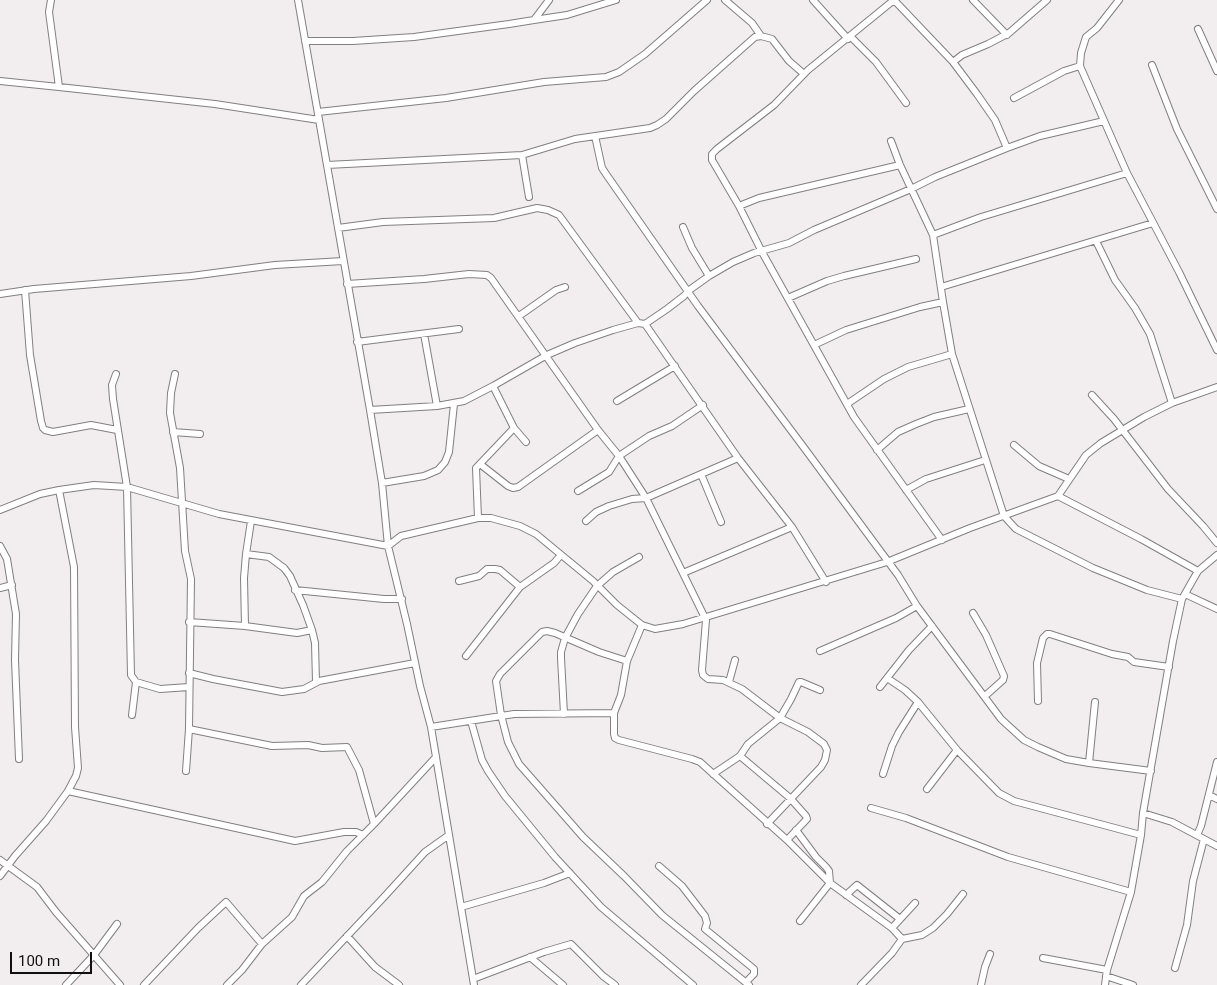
<!DOCTYPE html>
<style>
body{margin:0}
#map{position:relative;width:1217px;height:985px;overflow:hidden;background:#f2eeef;font-family:Roboto,sans-serif}
canvas{display:block}
.scale{position:absolute;left:10px;top:952px;width:82px;height:22px;box-sizing:border-box;border:2px solid #111010;border-top:0;padding-left:6px;font-size:15px;line-height:18px;white-space:nowrap;color:#111010;-webkit-text-stroke:4px #f2eeef;paint-order:stroke}
</style>
<div id="map">
<canvas width="1217" height="985"></canvas>
<div class="scale">100 m</div>
</div>
<script>
const ctx = document.querySelector('canvas').getContext('2d');
ctx.lineJoin = 'round';
function toPath(rows) {
  const path = new Path2D();
  for (const r of rows) {
    path.moveTo(r[0], r[1]);
    for (let i = 2; i < r.length; i += 2) path.lineTo(r[i], r[i + 1]);
  }
  return path;
}
function strokePath(path, color, width, dash) {
  ctx.strokeStyle = color;
  ctx.lineWidth = width;
  ctx.lineCap = dash ? 'butt' : 'round';
  ctx.setLineDash(dash || []);
  ctx.stroke(path);
}
const street = toPath([
 [51,0,49,12,59,87,215,104,319,120],
 [298,0,370,410,382,483,388,546,407,624,420,686,431,727,474,985],
 [725,0,752,23,761,36],
 [813,0,848,39],
 [894,0,808,70,774,105,717,149,712,154,712,160,739,206,762,252,854,417,942,540],
 [894,0,953,62,977,94,995,120,1007,148],
 [973,0,1007,35],
 [1119,0,1097,28,1086,37,1081,53,1080,66,1127,173,1179,272,1217,350],
 [534,20,567,15,616,0],
 [1198,29,1217,71],
 [851,37,876,62,906,103],
 [305,41,353,41,414,37,509,24,534,20,549,0],
 [953,62,962,55,988,44,1009,33,1047,0],
 [1152,65,1177,129,1217,209],
 [0,81,59,87],
 [1014,98,1064,71,1080,66],
 [318,112,446,98,544,82,606,77,619,72,645,54,707,0],
 [595,136,602,168,606,174,698,306,805,449,898,575,917,606,1001,719,1024,740,1038,747,1066,759,1089,763,1151,771],
 [891,141,900,165,933,235,943,302,952,354,1004,516,1016,529,1093,568,1147,590,1182,599],
 [522,155,529,197],
 [327,165,522,155,575,139,650,128,657,125,666,119,694,91,755,37,761,36,772,39,789,61,804,74],
 [739,206,759,198,900,165],
 [683,227,692,248,709,276],
 [338,228,383,222,494,218,537,208,548,210,559,215,638,323,645,324,738,458,792,527,826,582],
 [933,235,981,217,1127,173],
 [1096,241,1115,280,1135,308,1150,334,1172,403],
 [347,284,424,279,469,274,487,275,491,278,598,430,619,456,646,498,706,620,702,670,703,675,708,679,723,680,742,689,780,718,808,732,824,744,827,750,825,760,821,767,767,824],
 [941,287,1153,223],
 [25,290,30,355,41,421,43,428,45,430,53,432,91,425,117,430],
 [0,294,34,289,191,276,275,265,343,261],
 [788,298,827,281,844,276,916,259],
 [519,316,556,290,565,287],
 [645,324,667,309,684,296,688,291,709,276,733,262,754,253,789,243,814,230,911,189,935,177,1007,148,1040,136,1104,121],
 [424,334,437,406],
 [357,342,459,329],
 [814,345,846,330,920,307,943,302],
 [116,374,112,385,113,399,127,487,131,675,136,682,160,689,189,687],
 [175,374,171,393,170,413,180,468,185,551,191,579,189,729,186,771],
 [493,386,514,428,526,442],
 [1092,395,1114,419,1168,489,1203,526,1217,543],
 [617,401,675,366],
 [847,404,884,379,908,367,952,354],
 [370,410,437,406,464,401,493,386,547,355,575,343,613,330,638,323],
 [173,432,200,434],
 [1014,445,1039,466,1069,479],
 [877,450,898,432,916,424,934,417,969,409],
 [480,464,508,486,513,488,518,487,598,430],
 [701,474,721,522],
 [382,483,424,476,438,470,445,462,449,452,454,404],
 [906,490,926,479,985,460],
 [578,491,609,472,619,456,649,436,672,426,703,405],
 [1058,496,1141,539,1198,571],
 [0,510,40,494,59,490,94,485,127,487,219,514,388,546,401,536,478,518,491,518,520,526,536,534,593,581,617,605,642,625,655,629,683,624,887,562,970,528,1058,496,1086,455,1101,443,1144,417,1172,403,1217,387],
 [478,518,476,468,514,428],
 [586,521,596,512,609,506,632,499,646,498,738,458],
 [0,546,7,559,16,614,15,660,19,759],
 [246,554,269,557,284,568,290,576,303,605,312,630,315,643,316,682],
 [683,573,792,527],
 [459,581,479,576,487,569,495,569,500,570,520,587],
 [0,588,12,585],
 [295,590,384,599,402,599],
 [1185,594,1217,609],
 [973,613,986,635,1004,676,1003,680,985,696],
 [189,622,245,626,297,633,312,630],
 [642,625,627,661,621,695,614,713,614,734,615,738,619,740,692,759,700,762,787,840,830,883,892,928,902,939,892,953,861,985],
 [245,626,244,578,246,554,251,521],
 [820,651,896,618,917,606],
 [466,656,520,587,554,563,560,556],
 [627,661,599,652,555,633,547,631,542,632,500,674,496,681,501,715,508,742,519,764,583,837,624,876,662,915,749,985],
 [189,673,213,679,282,692,304,689,319,681,415,663],
 [887,678,905,690,918,702,957,750,999,793,1014,801,1141,835],
 [729,682,735,660],
 [880,687,909,650,932,626],
 [1038,701,1037,663,1043,638,1047,634,1050,634,1112,654,1128,657,1134,662,1169,667],
 [564,714,561,658,561,652,565,638,578,614,597,586,613,572,639,557],
 [132,715,136,682],
 [471,721,482,760,488,771,505,796,555,857,601,907,693,985],
 [431,727,514,714,614,713],
 [189,729,272,746,308,745,322,748,347,747,359,770,374,824],
 [740,756,790,798,806,816,807,819,787,840],
 [1089,763,1095,702],
 [713,774,740,756,748,744,780,718,791,699,799,682,801,682,820,690],
 [883,774,892,746,899,732,918,702],
 [927,789,957,750],
 [68,791,295,841,344,832,356,832,363,835],
 [1209,795,1217,799],
 [871,808,906,818,1008,857,1131,892],
 [1143,813,1172,822,1217,846],
 [796,830,816,857,826,867,829,871,830,883,800,921],
 [1197,835,1201,826,1217,762],
 [0,860,37,887,56,912,120,985],
 [659,866,682,886,705,916,707,923,705,929,754,969,754,974,746,982],
 [0,876,15,856,46,821,68,791,76,776,78,768,75,727,74,567,59,490],
 [846,895,857,885,900,919],
 [461,907,544,883,570,873],
 [892,928,915,903],
 [347,936,375,967,399,985],
 [902,939,922,935,933,928,947,914,963,894],
 [530,957,563,985],
 [1043,958,1107,970],
 [1175,968,1187,925,1193,881,1204,839],
 [1106,976,1133,985],
 [473,979,544,952,571,944,603,976,615,985],
 [66,985,94,955,117,924],
 [144,985,198,928,226,902,262,944],
 [227,985,242,970,262,944,292,917,304,896,322,882,347,851,374,824,436,757],
 [301,985,384,897,425,852,449,835],
 [981,985,985,967,990,954],
 [1105,985,1107,970,1131,892,1141,835,1143,813,1173,641,1182,599,1198,571,1217,555]
]);
strokePath(street, '#827f80', 8);
strokePath(street, '#fff', 6);
</script>
